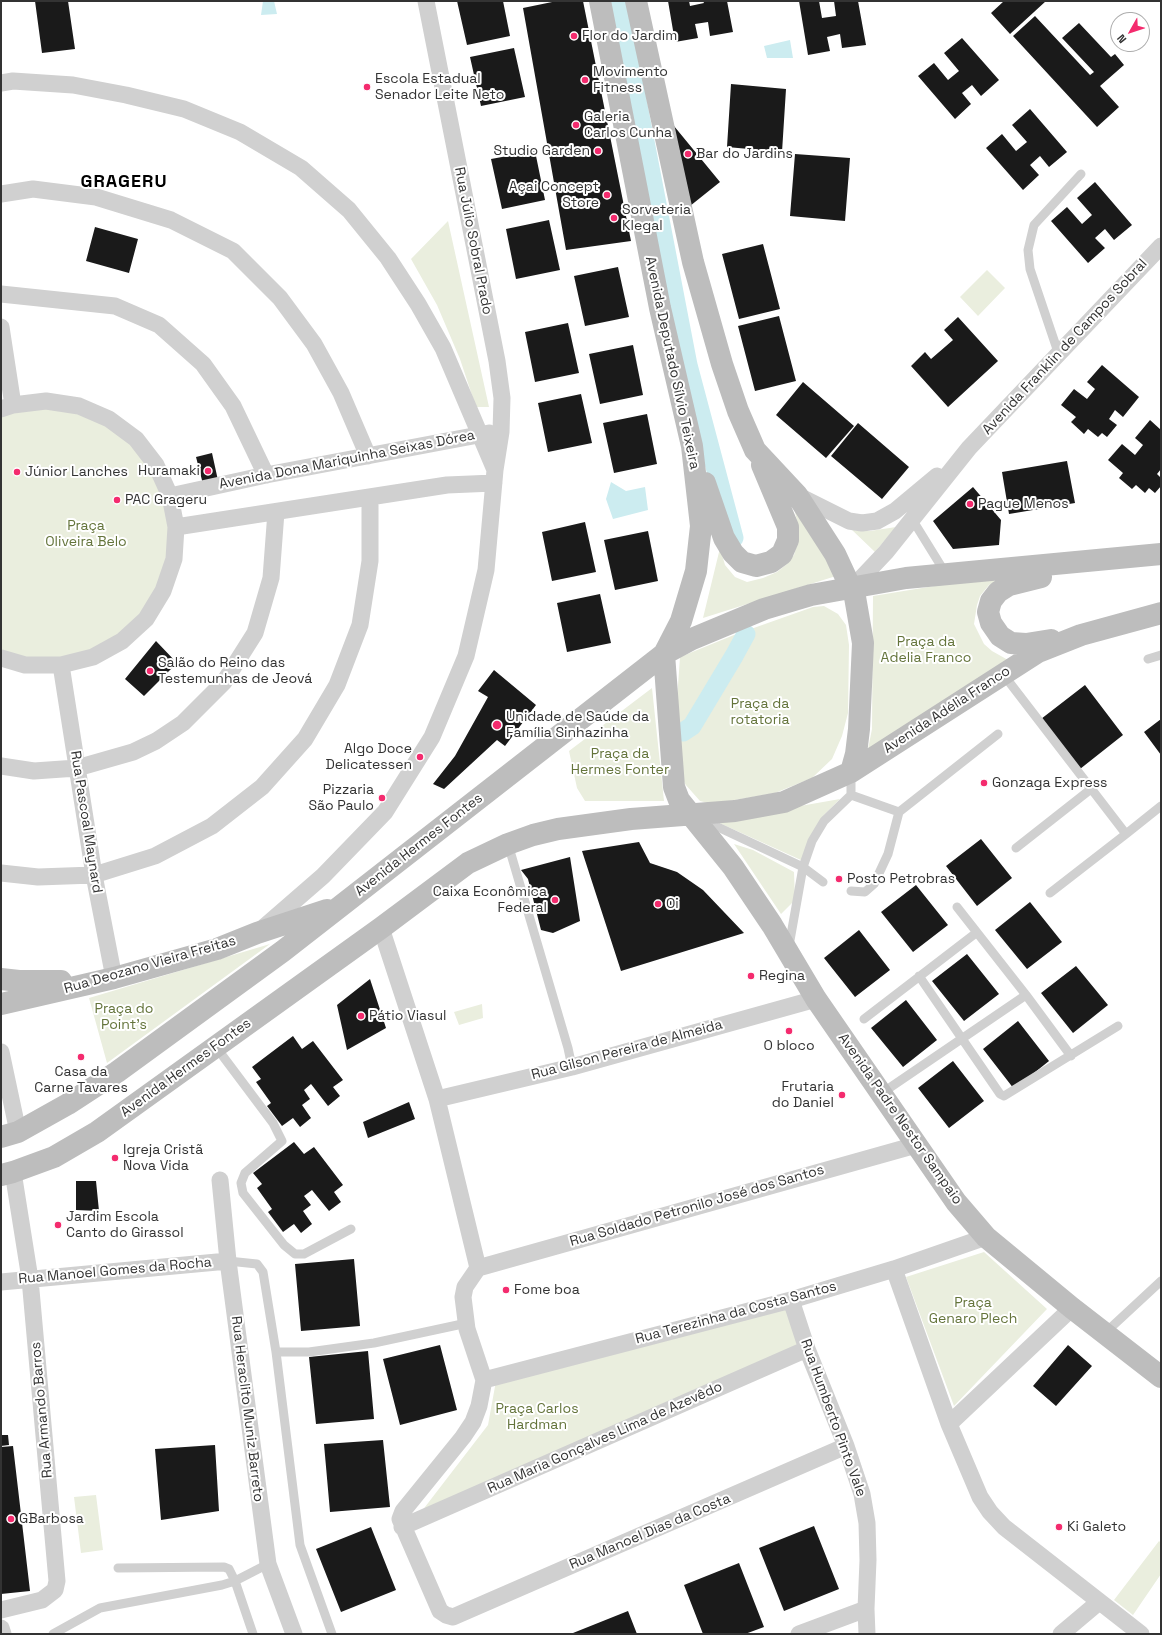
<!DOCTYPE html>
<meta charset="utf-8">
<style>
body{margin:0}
#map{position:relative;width:1162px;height:1635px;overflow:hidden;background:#fff;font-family:"Space Grotesk",sans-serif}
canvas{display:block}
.frame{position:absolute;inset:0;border:2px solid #333;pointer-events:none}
.north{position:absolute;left:1110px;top:12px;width:40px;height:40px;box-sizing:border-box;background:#fff;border:1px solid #adadad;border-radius:50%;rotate:231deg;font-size:11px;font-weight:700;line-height:16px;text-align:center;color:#333}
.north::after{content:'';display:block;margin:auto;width:14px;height:18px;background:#f42b6e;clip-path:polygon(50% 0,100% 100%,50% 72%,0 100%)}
</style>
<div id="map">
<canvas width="1162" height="1635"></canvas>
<div class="frame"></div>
<div class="north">N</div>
</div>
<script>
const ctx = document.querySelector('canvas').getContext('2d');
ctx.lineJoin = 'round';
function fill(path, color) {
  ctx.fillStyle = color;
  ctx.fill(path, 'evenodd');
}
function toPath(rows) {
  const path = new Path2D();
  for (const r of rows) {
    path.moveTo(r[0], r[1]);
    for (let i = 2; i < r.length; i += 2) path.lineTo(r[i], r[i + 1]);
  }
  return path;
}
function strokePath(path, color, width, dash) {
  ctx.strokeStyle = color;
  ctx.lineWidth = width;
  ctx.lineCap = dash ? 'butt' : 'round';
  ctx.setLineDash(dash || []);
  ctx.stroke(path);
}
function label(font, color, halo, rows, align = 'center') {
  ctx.font = font + ' "Space Grotesk",sans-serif';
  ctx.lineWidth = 4;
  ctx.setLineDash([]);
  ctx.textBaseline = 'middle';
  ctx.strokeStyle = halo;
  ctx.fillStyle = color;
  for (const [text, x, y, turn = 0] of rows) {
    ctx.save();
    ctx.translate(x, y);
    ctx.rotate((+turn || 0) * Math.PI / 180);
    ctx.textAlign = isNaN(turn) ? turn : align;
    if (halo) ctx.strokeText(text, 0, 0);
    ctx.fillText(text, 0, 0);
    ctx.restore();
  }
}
fill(toPath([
 [448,221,489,407,476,407,460,359,437,305,411,259],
 [987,270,1005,288,978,316,960,297],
 [68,407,109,423,143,452,165,491,172,535,163,579,140,617,106,645,64,659,24,659,1,652,1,413],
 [793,503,836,576,703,618,720,548,725,565,735,577,747,582,763,578,777,572,787,564,794,555,799,538,797,521],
 [896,527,875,552,851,529,858,531,870,531],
 [1008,574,989,585,980,596,977,605,974,624,984,644,992,651,1008,660,868,749,872,729,873,596],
 [824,606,838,614,846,625,849,645,848,713,842,736,832,759,812,778,775,793,712,804,700,801,685,784,680,770,676,714,680,657,734,635,813,607],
 [652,688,664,801,585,801,577,788,569,751],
 [840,799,824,815,801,860,715,821],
 [734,844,753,850,794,872,795,900,781,914],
 [270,944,107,1063,89,998],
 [482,1004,483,1018,459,1025,454,1012],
 [984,1252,1047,1309,954,1406,906,1277],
 [790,1302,805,1347,415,1520,488,1425,496,1381],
 [96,1495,103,1550,81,1553,74,1497],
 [1159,1541,1161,1543,1161,1574,1133,1615,1114,1600]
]), '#eaeede');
fill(toPath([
 [263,1,274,1,277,14,261,15],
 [790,40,793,58,767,58,764,46],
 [611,482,626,491,645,487,648,510,613,519,606,499]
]), '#ccecf0');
strokePath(toPath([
 [618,1,688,365,734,538],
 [683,732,692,726,734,656,746,634]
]), '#ccecf0', 19);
fill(toPath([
 [35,1,68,1,75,49,42,53],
 [457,1,503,1,510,36,467,45],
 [557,1,583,1,631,241,566,250,523,8],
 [668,1,689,1,690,6,704,3,703,1,727,1,733,32,710,36,708,22,695,24,698,38,675,42],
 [799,1,819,1,822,18,836,16,834,1,858,1,866,45,842,48,840,34,827,37,830,51,808,55],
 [1004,1,1046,1,1010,34,991,13],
 [1035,16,1090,75,1094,72,1062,38,1079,23,1111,57,1115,54,1124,65,1100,86,1119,107,1097,127,1013,36],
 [962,38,999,80,981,96,972,85,962,93,971,104,955,119,918,76,934,63,948,80,959,71,944,53],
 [514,48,525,97,481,106,470,57],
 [731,84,786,89,782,152,727,147],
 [1030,109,1067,152,1049,167,1040,156,1030,165,1039,175,1023,190,986,148,1002,134,1016,151,1027,142,1012,125],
 [674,126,720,182,690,206],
 [535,151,545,200,502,209,491,159],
 [795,154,850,158,845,221,790,216],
 [1095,182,1132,225,1114,240,1105,229,1095,238,1105,248,1088,263,1051,221,1067,207,1082,224,1092,215,1077,198],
 [549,220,560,270,516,279,506,229],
 [95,227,138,239,129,273,86,261],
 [763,244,780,309,739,319,722,254],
 [618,267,629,317,585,326,574,276],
 [779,316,796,381,755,391,738,326],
 [958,317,998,361,948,407,911,366,925,352,931,359,953,340,944,330],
 [568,323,579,373,535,382,525,332],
 [633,345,643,395,600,404,589,354],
 [1102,365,1139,397,1123,417,1115,410,1109,419,1117,425,1107,437,1102,433,1098,437,1088,429,1084,434,1071,422,1076,417,1061,405,1074,389,1087,399,1095,389,1087,382],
 [803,382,854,426,826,458,776,415],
 [581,394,592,443,548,452,538,403],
 [647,414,657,464,614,473,603,423],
 [1150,420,1161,430,1161,469,1157,474,1161,478,1161,486,1155,493,1149,488,1145,493,1136,485,1132,489,1119,478,1123,473,1108,460,1122,444,1135,455,1143,445,1135,438],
 [858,423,909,467,882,499,831,456],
 [212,453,219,485,204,488,196,457],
 [1067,461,1075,503,1009,514,1002,472],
 [973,487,1001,520,999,545,953,549,933,521],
 [585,522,596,572,552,581,542,532],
 [648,531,658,581,615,590,604,540],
 [600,594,611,643,567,652,557,603],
 [156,641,177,663,144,696,125,679],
 [494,670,536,705,505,746,497,740,444,789,433,784,455,756,488,697,478,691],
 [1085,685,1123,735,1080,769,1041,719],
 [1161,719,1161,755,1144,732],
 [981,839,1012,878,977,906,946,866],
 [639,842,650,863,677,872,703,890,744,933,621,971,582,851],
 [570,857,580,921,553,933,541,930,528,879,521,870],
 [916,885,948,925,913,952,881,912],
 [1030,902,1062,942,1027,969,995,930],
 [859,930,890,970,855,997,824,958],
 [967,954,999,994,964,1021,932,981],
 [1076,966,1108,1005,1073,1033,1041,993],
 [370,979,386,1028,347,1050,337,1005],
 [906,1000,937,1040,903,1067,871,1028],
 [1018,1021,1049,1061,1014,1089,983,1049],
 [293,1036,302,1049,313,1041,343,1080,333,1087,340,1096,328,1106,311,1084,304,1090,310,1099,302,1105,311,1118,300,1127,293,1118,282,1126,267,1106,271,1103,256,1082,261,1079,252,1067],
 [953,1061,984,1101,949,1128,918,1088],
 [409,1102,415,1119,368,1138,363,1122],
 [294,1142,304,1154,314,1147,343,1185,334,1192,341,1202,329,1211,312,1190,304,1196,311,1205,303,1211,312,1224,301,1233,294,1224,283,1232,268,1212,272,1209,257,1188,262,1184,253,1173],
 [76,1181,96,1181,99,1211,76,1210],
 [354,1259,360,1326,301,1331,295,1264],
 [440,1345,457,1410,400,1425,383,1359],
 [1068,1345,1092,1366,1056,1406,1033,1386],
 [368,1351,374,1419,316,1424,309,1357],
 [1,1435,8,1435,9,1445,1,1446],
 [383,1440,390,1507,330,1512,324,1444],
 [215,1445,219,1511,161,1520,155,1449],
 [13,1446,30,1591,1,1594,1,1447],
 [814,1526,839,1589,784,1611,759,1548],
 [371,1527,396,1590,341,1612,316,1549],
 [739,1563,764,1627,745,1634,703,1634,684,1585],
 [628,1611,637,1634,573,1634,573,1633]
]), '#1a1a1a');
strokePath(toPath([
 [1059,355,1030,269,1028,250,1034,225,1081,174],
 [912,519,946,574],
 [1148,659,1161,655],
 [1003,674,1126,834,1161,806],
 [851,795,899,812],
 [705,821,803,867,812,841,824,821,851,795,851,772],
 [508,844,568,1048,572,1067],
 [1016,848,1091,789],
 [851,891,865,892,874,884,888,854,899,812,998,734],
 [1050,893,1126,834],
 [957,907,1026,995,1071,1056],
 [789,946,803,867,823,882],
 [919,976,1000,1094,1004,1096,1118,1026],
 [864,1019,976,933],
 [216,1047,273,1123,282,1141,245,1173,241,1183,243,1193,284,1245,295,1254,304,1254,351,1229],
 [882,1093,1026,995],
 [228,1261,257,1264,263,1272,276,1352,300,1545,332,1634],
 [1105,1333,1161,1281],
 [276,1352,309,1352,374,1343,467,1323],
 [118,1568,224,1567,229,1569,235,1581,253,1634],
 [53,1634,100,1608,222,1585,235,1581,268,1564]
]), '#d0d0d0', 9);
strokePath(toPath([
 [1,83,13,81,73,85,126,95,184,109,240,132,301,168,349,210,388,258,418,304,443,348,495,470],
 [1,194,33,189,96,197,171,220,233,251,280,298,314,344,341,393,368,456],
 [1,294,115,306,159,325,203,364,233,406,266,475],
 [1,327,13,405],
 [1,409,13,405,46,401,79,406,109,419,136,439,156,465,170,496,176,527,174,559,163,591,146,619,122,641,93,657,61,665,25,665,1,658],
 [797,495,849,521,862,523,877,521,895,511,937,476],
 [170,496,266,475,489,433],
 [176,527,447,485,494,483],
 [852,588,886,552,969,448,1161,246],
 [61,665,94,875,114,978],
 [1,766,34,771,77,768,133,752,156,741,183,723,224,682,255,633,271,578,276,512],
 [1,873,38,877,94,875,155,856,212,826,262,787,305,739,337,685,360,625,370,561,370,498],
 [381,928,437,1099,478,1268,465,1287,463,1297,467,1329,484,1380,479,1406,473,1422,463,1437,403,1511,400,1519,440,1611,446,1615,453,1617,846,1446],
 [262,929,323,876,385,812,432,737,466,656,486,570,495,470,501,432,502,398,497,361,426,1],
 [1,1052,18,1132],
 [437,1099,572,1067,816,999],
 [220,1180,228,1261,268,1564,294,1634],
 [478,1268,916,1145],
 [894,1269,949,1424,980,1497,990,1512,1004,1527,1141,1634],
 [1,1282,228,1261],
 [791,1300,807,1349,846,1446,862,1494,867,1523,868,1560,866,1609,867,1634],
 [484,1380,791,1300,894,1269,986,1237],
 [949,1424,1072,1308],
 [402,1527,807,1349],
 [1,1610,42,1600,55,1590,57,1581,30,1279,13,1172],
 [1,1628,3,1634],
 [799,1634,866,1609],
 [1061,1634,1099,1602]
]), '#d0d0d0', 17);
strokePath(toPath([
 [600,1,660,308,692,446,701,526,696,571,681,621,664,654,674,787,679,800,733,867,772,925,816,999,956,1202,986,1237,1072,1308,1161,1377],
 [636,1,693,262,722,364,738,411,755,450,797,495,835,554,855,597,863,643,859,729,856,754,851,772],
 [705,483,724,538,733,553,742,562,756,566,771,562,782,554,788,540,788,527,762,465],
 [1041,577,1009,585,998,592,991,601,988,612,991,623,1000,636,1011,643,1026,644,1051,640],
 [1,979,19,981,61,981],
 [1,1004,114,978,217,949,257,933,327,910],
 [1,1137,18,1132,68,1104,117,1072,283,951,664,654,692,639,764,609,811,595,906,578,1161,554],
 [1,1175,13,1172,54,1157,97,1132,381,928,468,863,508,844,533,835,558,829,631,819,735,811,784,802,851,772,1038,652,1081,635,1161,613]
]), '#bdbdbd', 22);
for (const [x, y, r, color] of [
 [574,36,4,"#f42b6e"],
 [585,80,4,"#f42b6e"],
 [367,87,4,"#f42b6e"],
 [576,125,4,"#f42b6e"],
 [598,151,4,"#f42b6e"],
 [688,154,4,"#f42b6e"],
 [607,195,4,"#f42b6e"],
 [614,218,4,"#f42b6e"],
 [208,471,4,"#f42b6e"],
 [17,472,4,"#f42b6e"],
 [117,500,4,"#f42b6e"],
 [970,504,4,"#f42b6e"],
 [150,671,4,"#f42b6e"],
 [497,725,5,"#f42b6e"],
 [420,757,4,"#f42b6e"],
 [984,783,4,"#f42b6e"],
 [382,798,4,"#f42b6e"],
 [839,879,4,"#f42b6e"],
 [555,900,4,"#f42b6e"],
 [658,904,4,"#f42b6e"],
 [751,976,4,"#f42b6e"],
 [361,1016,4,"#f42b6e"],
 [789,1031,4,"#f42b6e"],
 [81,1057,4,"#f42b6e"],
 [842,1095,4,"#f42b6e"],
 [115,1158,4,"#f42b6e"],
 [58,1225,4,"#f42b6e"],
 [506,1290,4,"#f42b6e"],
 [11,1519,4,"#f42b6e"],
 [1059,1527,4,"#f42b6e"]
]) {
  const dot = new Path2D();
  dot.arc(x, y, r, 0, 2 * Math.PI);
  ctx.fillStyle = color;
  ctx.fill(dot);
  strokePath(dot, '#fff', 1.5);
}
label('14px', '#333', '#fff', [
 ["Flor do Jardim",582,36],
 ["Movimento",593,72],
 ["Fitness",593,88],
 ["Escola Estadual",375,79],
 ["Senador Leite Neto",375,95],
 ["Galeria",584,117],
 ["Carlos Cunha",584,133],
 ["Studio Garden",590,151,"right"],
 ["Bar do Jardins",696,154],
 ["Açai Concept",599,187,"right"],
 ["Store",599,203,"right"],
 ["Sorveteria",622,210],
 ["Klegal",622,226],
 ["Huramaki",200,471,"right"],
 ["Júnior Lanches",25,472],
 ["PAC Grageru",125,500],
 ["Pague Menos",978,504],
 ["Salão do Reino das",158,663],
 ["Testemunhas de Jeová",158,679],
 ["Unidade de Saúde da",506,717],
 ["Família Sinhazinha",506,733],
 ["Algo Doce",412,749,"right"],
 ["Delicatessen",412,765,"right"],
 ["Gonzaga Express",992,783],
 ["Pizzaria",374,790,"right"],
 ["São Paulo",374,806,"right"],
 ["Posto Petrobras",847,879],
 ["Caixa Econômica",547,892,"right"],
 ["Federal",547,908,"right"],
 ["Oi",666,904],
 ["Regina",759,976],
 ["Pátio Viasul",369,1016],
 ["O bloco",789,1046,"center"],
 ["Casa da",81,1072,"center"],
 ["Carne Tavares",81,1088,"center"],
 ["Frutaria",834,1087,"right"],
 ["do Daniel",834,1103,"right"],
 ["Igreja Cristã",123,1150],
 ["Nova Vida",123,1166],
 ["Jardim Escola",66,1217],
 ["Canto do Girassol",66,1233],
 ["Fome boa",514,1290],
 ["GBarbosa",19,1519],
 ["Ki Galeto",1067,1527]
], 'left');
label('14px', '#333', '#fff', [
 ["Rua Júlio Sobral Prado",473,241,79],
 ["Avenida Franklin de Campos Sobral",1065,347,-47],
 ["Avenida Deputado Sílvio Teixeira",672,363,78],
 ["Avenida Dona Mariquinha Seixas Dórea",347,460,-11],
 ["Avenida Adélia Franco",947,710,-33],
 ["Rua Pascoal Maynard",86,822,81],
 ["Avenida Hermes Fontes",419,845,-38],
 ["Rua Deozano Vieira Freitas",150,965,-16],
 ["Rua Gilson Pereira de Almeida",627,1050,-15],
 ["Avenida Hermes Fontes",186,1068,-36],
 ["Avenida Padre Nestor Sampaio",900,1119,55],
 ["Rua Soldado Petronilo José dos Santos",697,1206,-16],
 ["Rua Manoel Gomes da Rocha",115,1271,-5],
 ["Rua Terezinha da Costa Santos",736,1313,-15],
 ["Rua Heraclito Muniz Barreto",247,1409,83],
 ["Rua Armando Barros",42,1410,-95],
 ["Rua Humberto Pinto Vale",833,1418,70],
 ["Rua Maria Gonçalves Lima de Azevêdo",605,1438,-24],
 ["Rua Manoel Dias da Costa",650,1532,-23]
]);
label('14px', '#64743b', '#fff', [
 ["Praça",86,526],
 ["Oliveira Belo",86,542],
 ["Praça da",926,642],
 ["Adelia Franco",926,658],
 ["Praça da",760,704],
 ["rotatoria",760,720],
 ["Praça da",620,754],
 ["Hermes Fonter",620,770],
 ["Praça do",124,1009],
 ["Point's",124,1025],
 ["Praça",973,1303],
 ["Genaro Plech",973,1319],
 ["Praça Carlos",537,1409],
 ["Hardman",537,1425]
]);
ctx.letterSpacing = '1px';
label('bold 18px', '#000', '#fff', [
 ["GRAGERU",124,182]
]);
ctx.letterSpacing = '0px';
</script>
